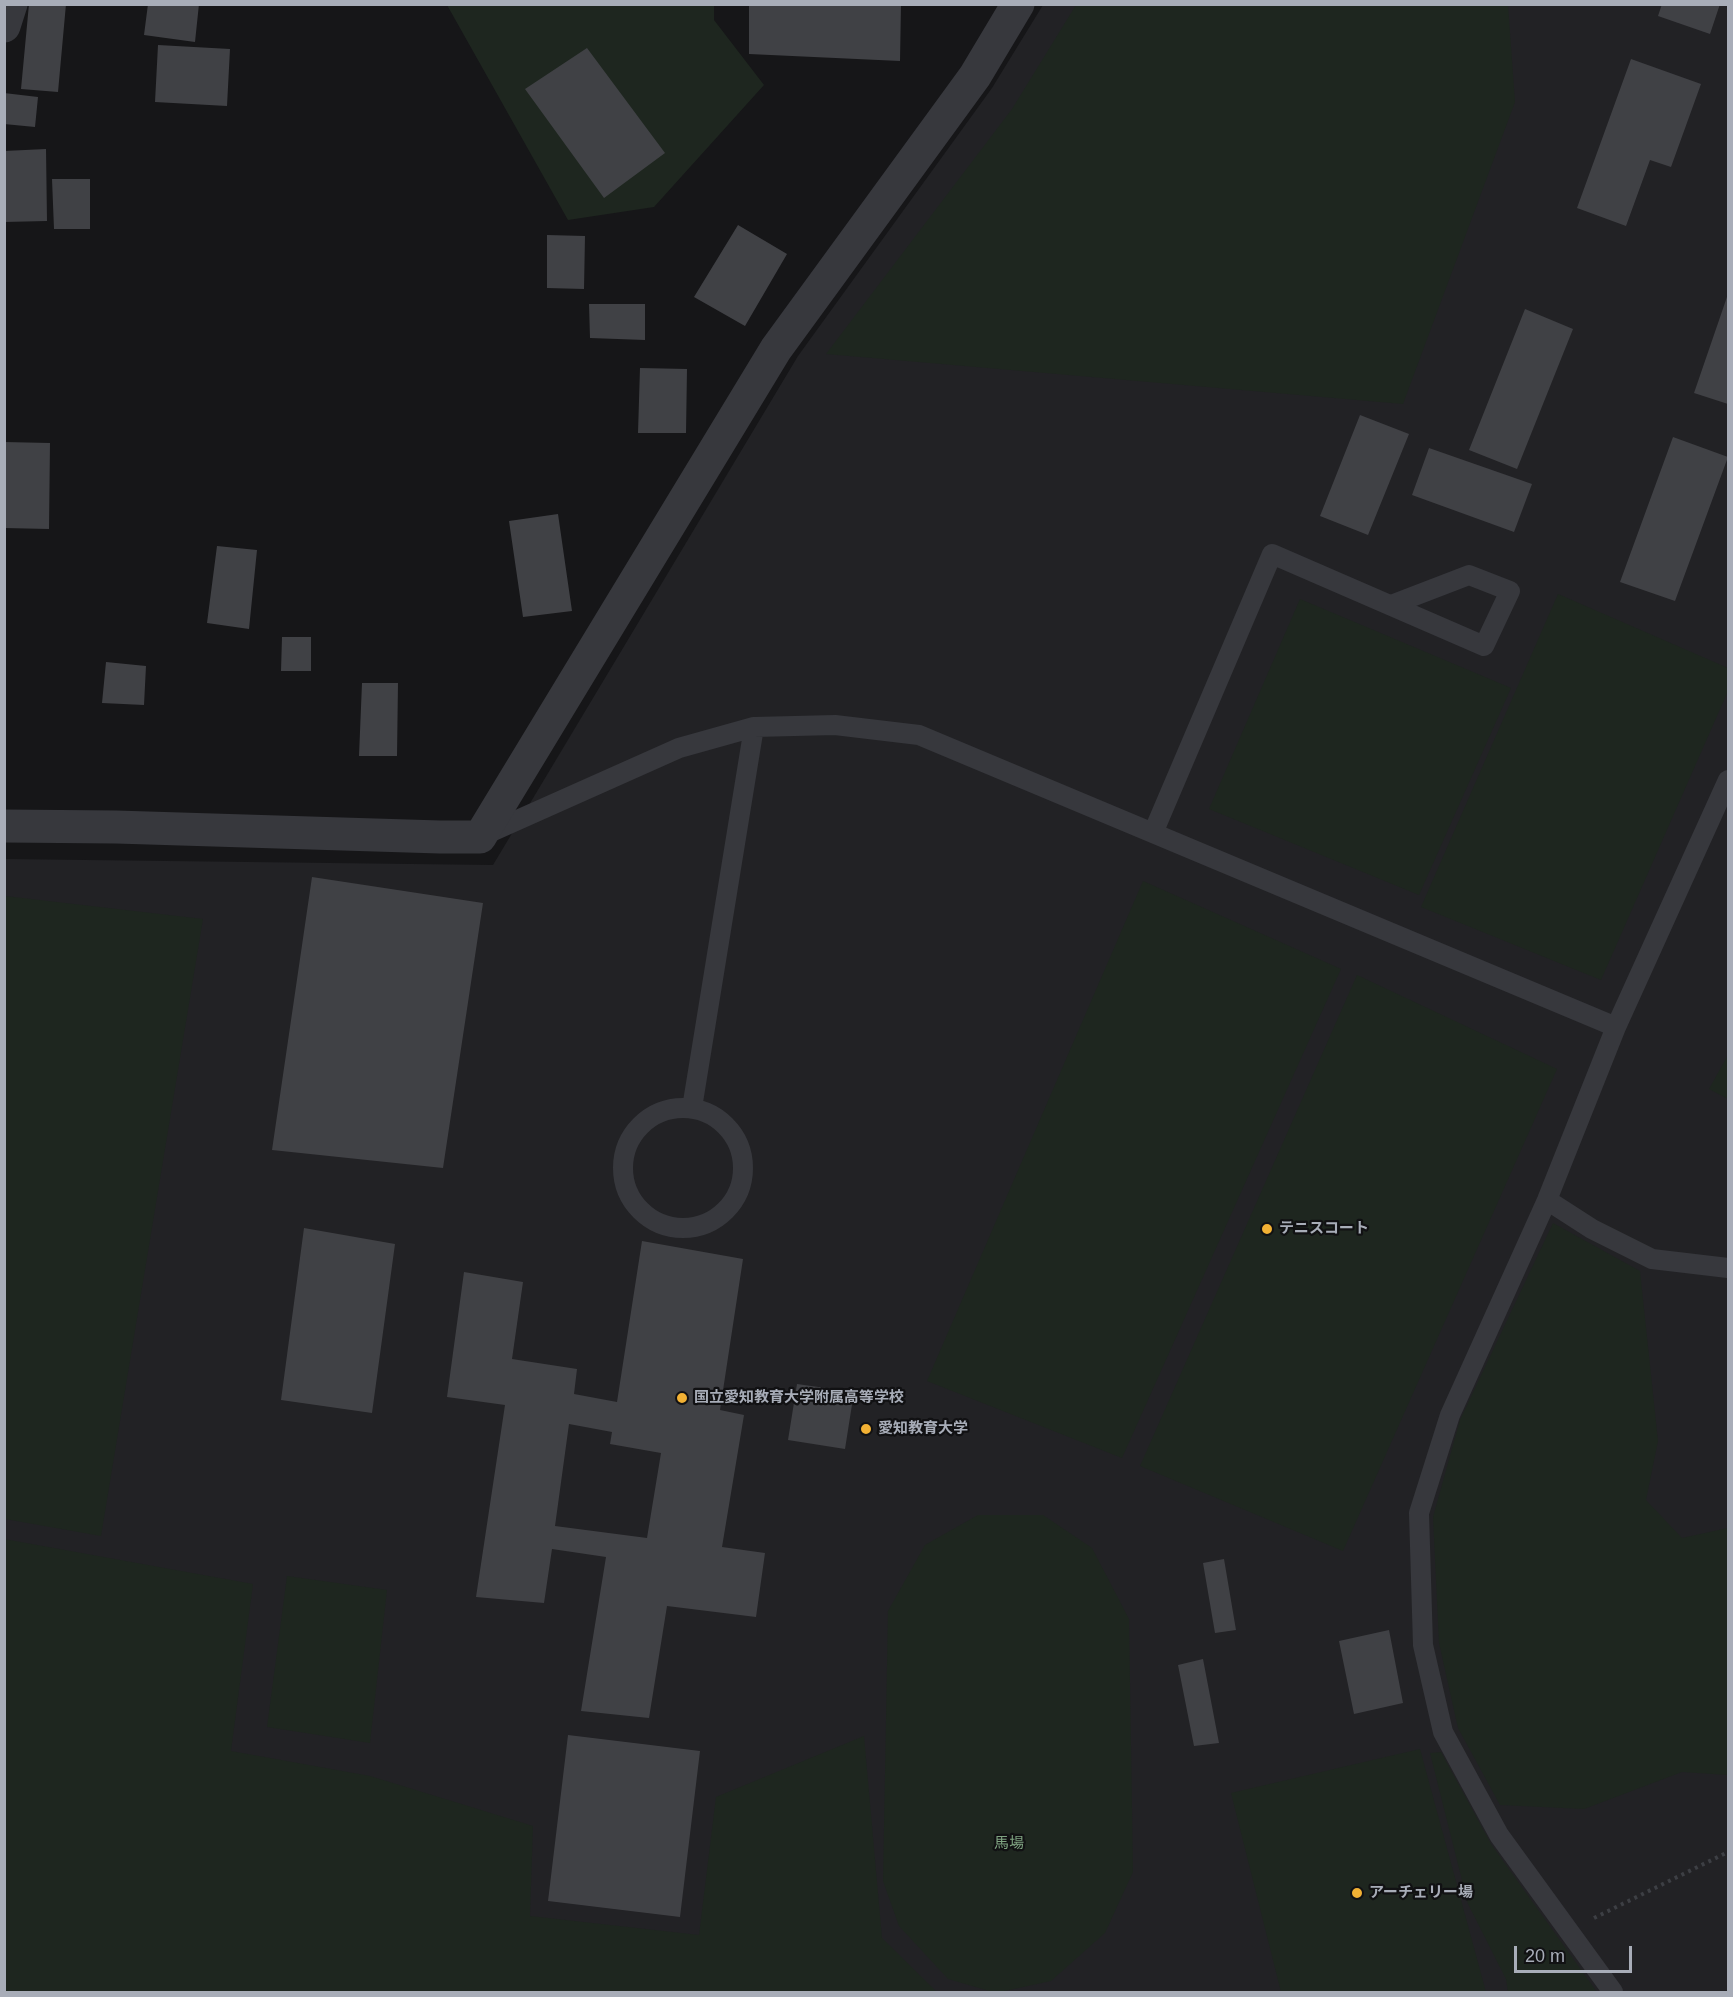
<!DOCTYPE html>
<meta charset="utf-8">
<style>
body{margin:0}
#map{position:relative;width:1733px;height:1997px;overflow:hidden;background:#161618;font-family:Helvetica,sans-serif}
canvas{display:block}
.frame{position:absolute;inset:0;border:6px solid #a8adb8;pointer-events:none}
.scale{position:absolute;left:1514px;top:1946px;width:118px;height:27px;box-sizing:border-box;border:3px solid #a8adb8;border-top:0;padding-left:8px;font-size:18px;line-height:21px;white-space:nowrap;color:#a8adb8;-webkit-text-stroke:4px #111113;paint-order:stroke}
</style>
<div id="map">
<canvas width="1733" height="1997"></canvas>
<div class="frame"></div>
<div class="scale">20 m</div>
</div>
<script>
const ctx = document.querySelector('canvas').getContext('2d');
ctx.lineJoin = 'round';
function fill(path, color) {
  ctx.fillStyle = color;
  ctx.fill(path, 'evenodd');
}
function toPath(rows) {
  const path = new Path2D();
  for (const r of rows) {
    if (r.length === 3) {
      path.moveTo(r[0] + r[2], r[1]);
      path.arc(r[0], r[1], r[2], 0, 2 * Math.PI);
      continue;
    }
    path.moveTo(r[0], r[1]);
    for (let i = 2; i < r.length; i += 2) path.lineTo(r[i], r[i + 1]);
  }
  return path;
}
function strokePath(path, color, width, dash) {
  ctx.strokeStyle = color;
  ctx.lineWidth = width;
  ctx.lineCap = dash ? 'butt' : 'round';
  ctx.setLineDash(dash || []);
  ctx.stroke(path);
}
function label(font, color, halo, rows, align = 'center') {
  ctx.font = font + ' Helvetica,"Noto Sans JP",sans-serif';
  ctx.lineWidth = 4.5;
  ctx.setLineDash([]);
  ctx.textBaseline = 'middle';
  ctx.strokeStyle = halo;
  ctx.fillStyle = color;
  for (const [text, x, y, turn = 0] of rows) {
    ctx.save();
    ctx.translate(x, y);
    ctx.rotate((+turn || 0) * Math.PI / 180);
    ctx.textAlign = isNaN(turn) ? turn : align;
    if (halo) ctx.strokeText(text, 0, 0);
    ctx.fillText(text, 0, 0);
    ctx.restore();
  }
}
fill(toPath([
 [1043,5,1728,5,1728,1992,5,1992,5,859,493,865,798,356,992,88]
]), '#222225');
fill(toPath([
 [447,5,714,5,714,20,764,85,654,207,568,220],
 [1076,5,1508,5,1515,102,1403,404,826,354,1012,109],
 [1558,594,1728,668,1728,691,1601,980,1421,907],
 [1300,599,1511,688,1419,895,1209,809],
 [1143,881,1341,969,1122,1458,927,1381],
 [5,896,203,919,101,1536,5,1519],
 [1357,975,1557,1069,1343,1551,1140,1466],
 [1728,1055,1728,1099,1709,1089],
 [1553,1223,1640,1271,1658,1441,1646,1500,1682,1538,1728,1528,1728,1775,1682,1772,1584,1809,1500,1805,1458,1728,1439,1643,1433,1517,1460,1420],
 [978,1515,1043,1515,1092,1548,1129,1619,1133,1872,1105,1933,1051,1981,1000,1992,993,1992,948,1979,899,1926,883,1881,888,1611,925,1545],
 [4,1539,253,1584,231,1751,370,1776,533,1826,530,1916,699,1935,716,1797,864,1736,882,1938,937,1992,5,1992],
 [287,1576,387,1590,370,1743,267,1727],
 [1420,1749,1486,1992,1281,1992,1231,1793],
 [1441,1752,1491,1844,1597,1992,1508,1992,1506,1979,1468,1904,1430,1753]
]), '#1e261f');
fill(toPath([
 [29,4,66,4,58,92,21,89],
 [148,4,199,4,195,42,144,35],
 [749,4,901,4,900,61,749,54],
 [1662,4,1720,4,1710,34,1658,16],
 [158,45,230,49,227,106,155,102],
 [587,48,665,153,604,198,525,89],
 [1631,59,1701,84,1671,167,1650,160,1626,226,1577,208],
 [4,93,38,97,35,127,4,124],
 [46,149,47,221,4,222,4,151],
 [52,179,90,179,90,229,54,229],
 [738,225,787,254,745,326,694,297],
 [547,235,585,236,584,289,547,288],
 [1728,294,1728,404,1694,393],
 [589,304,645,304,645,340,590,338],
 [1525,309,1573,329,1517,469,1469,450],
 [640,368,687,369,686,433,638,433],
 [1360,415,1409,434,1368,535,1320,516],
 [1673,437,1728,457,1675,601,1620,582],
 [4,442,50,443,49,529,4,528],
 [1429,448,1532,484,1514,532,1412,495],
 [558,514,572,611,523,617,509,521],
 [217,546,257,550,249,629,207,623],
 [282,637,311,637,311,671,281,671],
 [106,662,146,666,144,705,102,703],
 [362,683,398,683,397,756,359,756],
 [312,877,483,903,443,1168,272,1150],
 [304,1228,395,1244,372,1413,281,1400],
 [642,1241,743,1259,720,1410,744,1415,722,1547,765,1553,756,1617,667,1606,649,1718,581,1711,606,1557,552,1549,544,1603,476,1597,505,1405,447,1397,464,1272,523,1282,512,1359,577,1369,574,1394,617,1402],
 [569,1424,612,1432,610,1444,661,1453,647,1538,555,1526],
 [797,1384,854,1392,845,1449,788,1440],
 [1224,1559,1236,1630,1215,1633,1203,1563],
 [1389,1630,1403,1703,1354,1714,1339,1641],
 [1203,1659,1219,1743,1194,1746,1178,1665],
 [568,1735,700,1751,680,1917,548,1901]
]), '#404145');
strokePath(toPath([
 [1594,1918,1728,1852]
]), '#3d3f44', 4, [3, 4.5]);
strokePath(toPath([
 [1153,833,1272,554,1484,646,1510,591,1469,575,1391,605],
 [484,835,679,748,754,727,835,725,919,735,1616,1027],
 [692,1108,754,727],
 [683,1168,60],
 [1547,1200,1592,1229,1652,1259,1728,1268],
 [1613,1992,1499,1835,1443,1732,1423,1645,1419,1513,1450,1415,1547,1200,1616,1027,1728,780]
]), '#37383d', 20);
strokePath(toPath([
 [4,26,11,4],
 [4,826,116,827,440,837,480,837,776,349,975,76,1018,4]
]), '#37383d', 33);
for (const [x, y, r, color] of [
 [1267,1229,6,"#f2b134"],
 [682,1398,6,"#f2b134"],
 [866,1429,6,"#f2b134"],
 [1357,1893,6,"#f2b134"]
]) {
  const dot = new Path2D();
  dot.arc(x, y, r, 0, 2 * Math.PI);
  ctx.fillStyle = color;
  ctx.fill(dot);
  strokePath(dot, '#111113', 2);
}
label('bold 15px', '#a8adb8', '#111113', [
 ["テニスコート",1279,1229],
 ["国立愛知教育大学附属高等学校",694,1398],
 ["愛知教育大学",878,1429],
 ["アーチェリー場",1369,1893]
], 'left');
label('15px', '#7fa381', '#111113', [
 ["馬場",1009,1844]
]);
</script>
